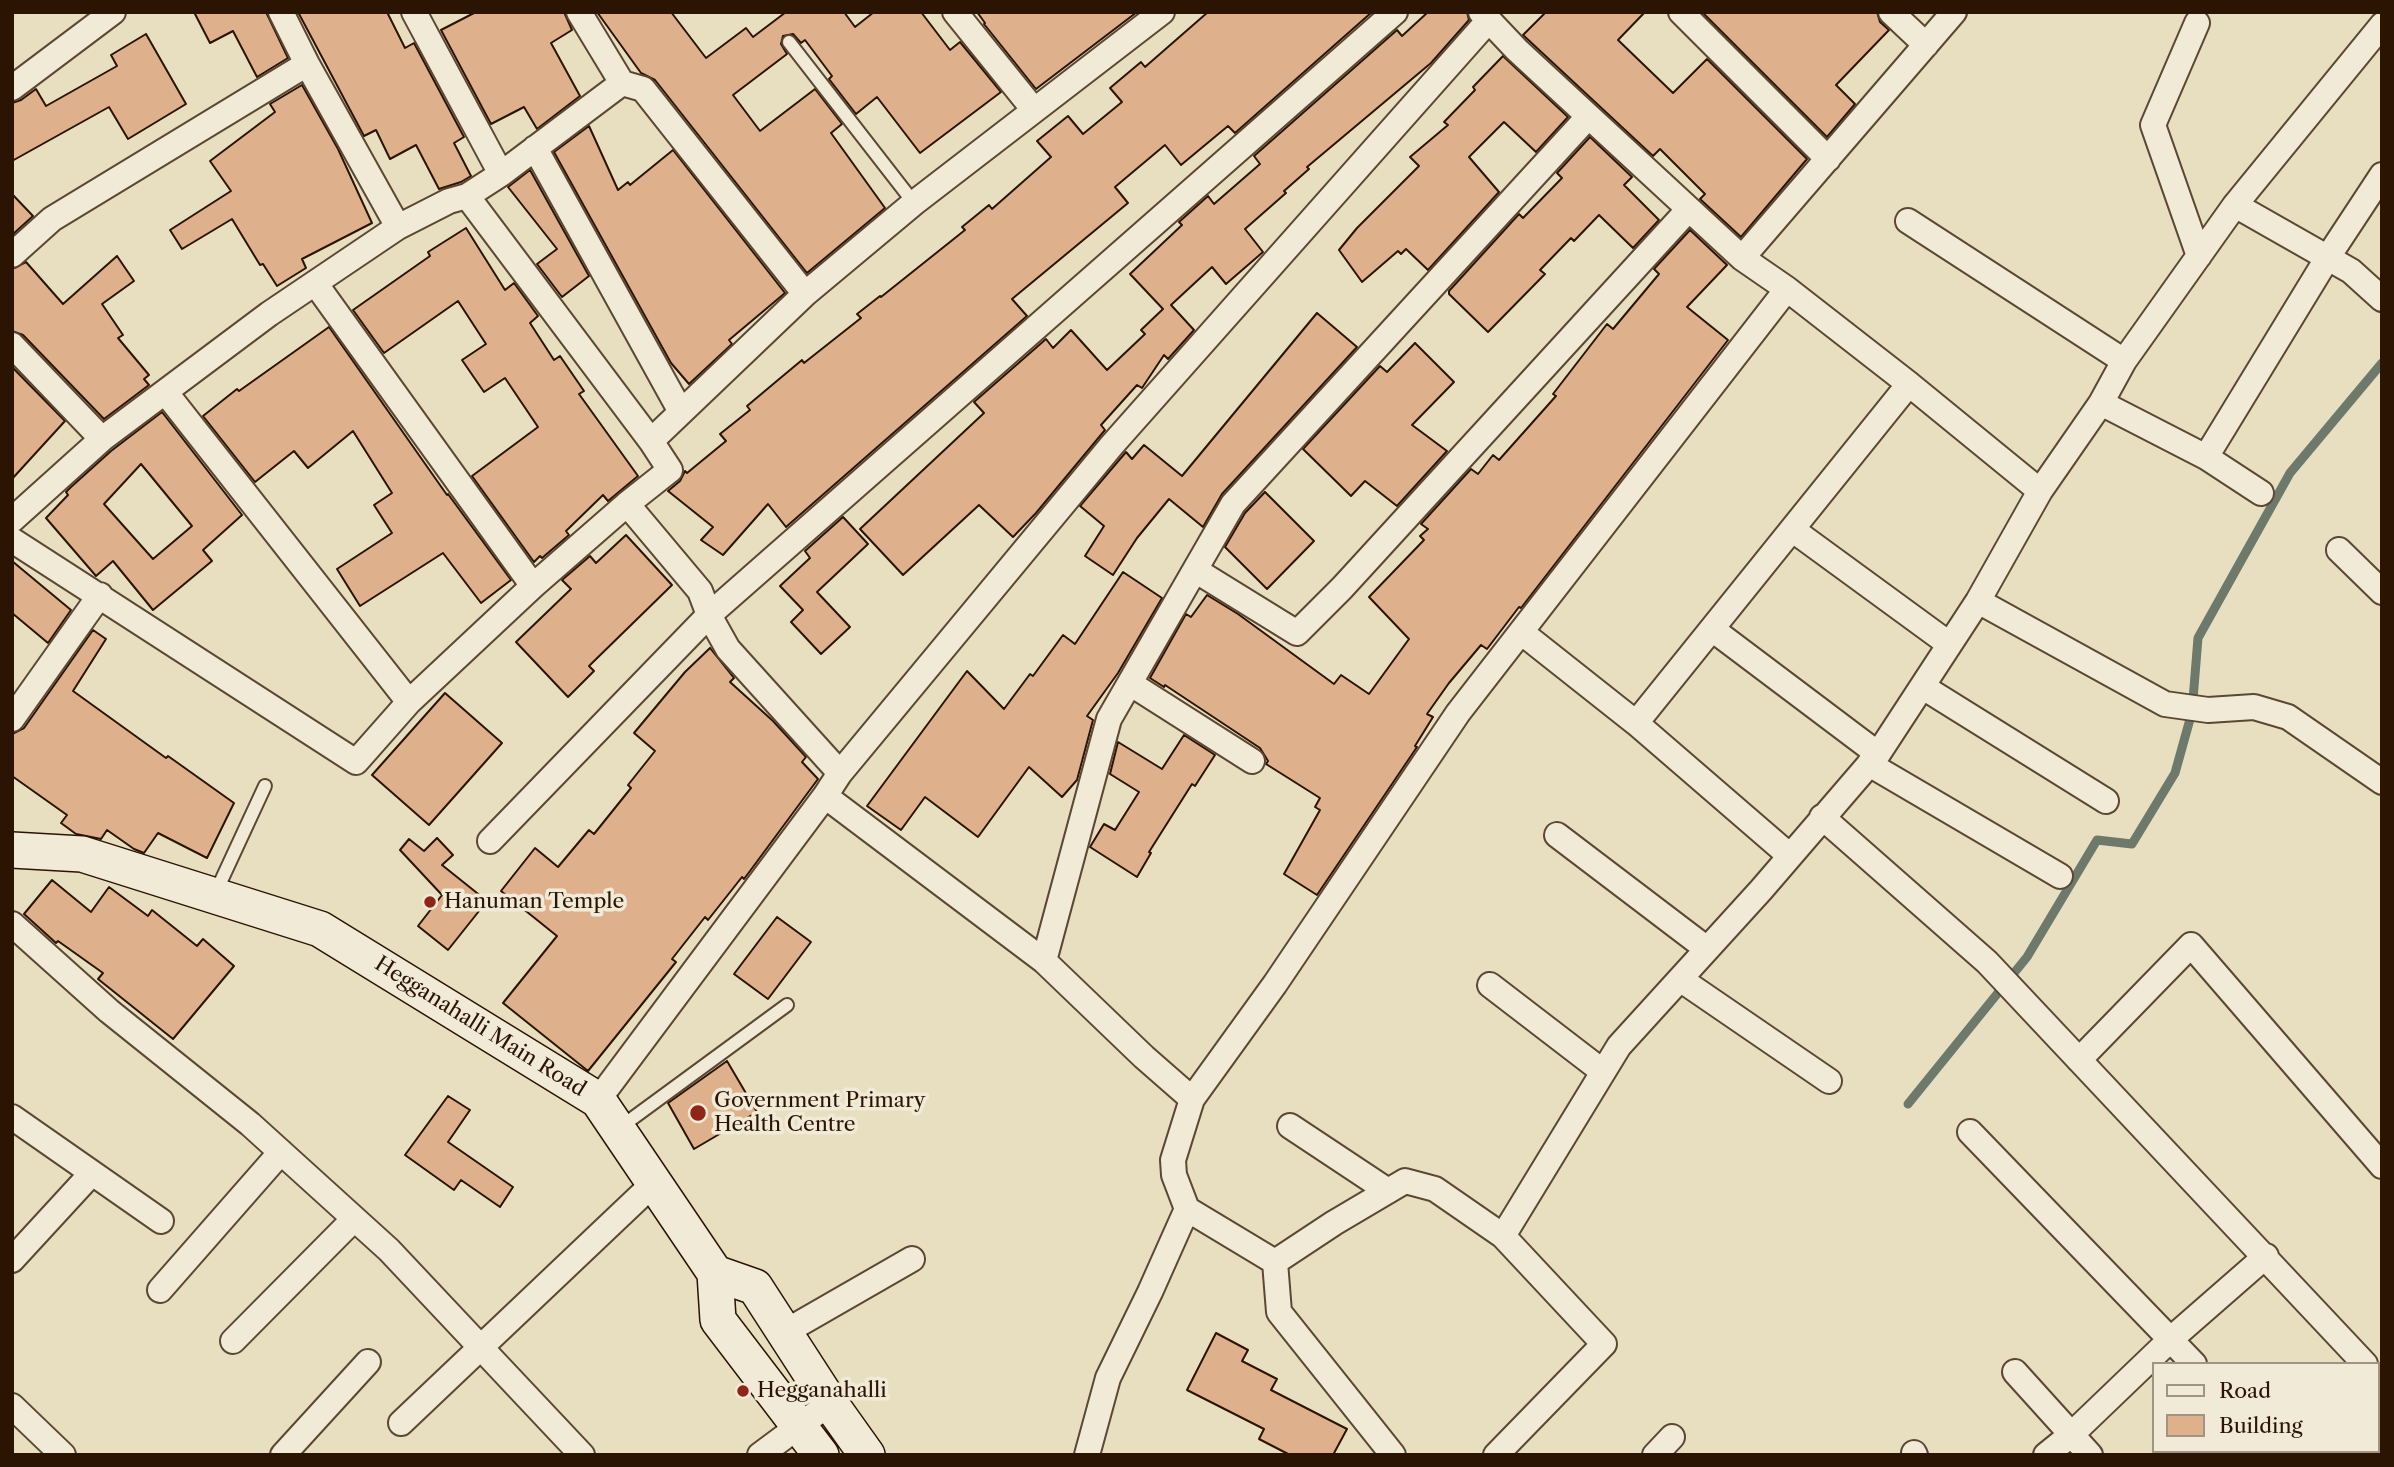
<!DOCTYPE html>
<style>
body{margin:0}
#map{position:relative;width:2394px;height:1467px;overflow:hidden;background:#e8dfc1;font-family:"Libre Caslon Text",serif}
canvas{display:block}
.frame{position:absolute;inset:0;border:14px solid #2c1403;pointer-events:none}
.legend{position:absolute;left:2152px;top:1362px;width:228px;height:91px;box-sizing:border-box;background:#f0ead7;border:2px solid #a29482;margin:0;padding:9px 12px;list-style:none;font-size:21px;color:#2c1403}
.legend li{display:flex;align-items:center;gap:14px;height:35px}
.legend b{width:35px;border:2px solid #a29482}
</style>
<div id="map">
<canvas width="2394" height="1467"></canvas>
<div class="frame"></div>
<ul class="legend">
<li><b style="height:9px;background:#f0ead7"></b>Road</li>
<li><b style="height:19px;background:#deb18c"></b>Building</li>
</ul>
</div>
<script>
const ctx = document.querySelector('canvas').getContext('2d');
ctx.lineJoin = 'round';
function toPath(rows) {
  const path = new Path2D();
  for (const r of rows) {
    path.moveTo(r[0], r[1]);
    for (let i = 2; i < r.length; i += 2) path.lineTo(r[i], r[i + 1]);
  }
  return path;
}
function strokePath(path, color, width, dash) {
  ctx.strokeStyle = color;
  ctx.lineWidth = width;
  ctx.lineCap = dash ? 'butt' : 'round';
  ctx.setLineDash(dash || []);
  ctx.stroke(path);
}
function fill(path, color) {
  ctx.fillStyle = color;
  ctx.fill(path, 'evenodd');
}
function label(font, color, halo, rows, align = 'center') {
  ctx.font = font + ' "Libre Caslon Text",serif';
  ctx.lineWidth = 7;
  ctx.setLineDash([]);
  ctx.textBaseline = 'middle';
  ctx.strokeStyle = halo;
  ctx.fillStyle = color;
  for (const [text, x, y, turn = 0] of rows) {
    ctx.save();
    ctx.translate(x, y);
    ctx.rotate((+turn || 0) * Math.PI / 180);
    ctx.textAlign = isNaN(turn) ? turn : align;
    if (halo) ctx.strokeText(text, 0, 0);
    ctx.fillText(text, 0, 0);
    ctx.restore();
  }
}
strokePath(toPath([
 [1908,1104,2027,957,2097,840,2132,844,2175,773,2192,712,2198,638,2290,473,2382,363]
]), '#6c796b', 9);
const building = toPath([
 [194,12,266,12,288,58,257,77,233,31,210,43,194,12],
 [298,12,387,12,405,48,414,43,464,137,454,143,471,176,461,182,439,189,416,145,390,159,376,130,364,136,298,12],
 [476,12,564,12,572,30,551,43,580,96,537,129,524,107,491,124,441,30,476,12],
 [597,12,671,12,706,58,746,28,753,37,786,12,844,12,855,27,874,12,921,12,950,50,960,42,1001,92,920,153,877,97,856,114,829,79,832,76,805,40,801,43,793,34,783,36,781,44,787,54,733,95,760,131,815,89,842,124,831,133,885,208,807,273,655,80,641,73,597,12],
 [977,12,1137,12,1036,89,984,24,985,23,977,12],
 [1208,12,1372,12,1235,133,1228,126,1181,165,1165,145,1115,187,1128,203,1012,299,1027,316,786,527,768,504,723,555,701,540,713,527,668,491,680,481,685,471,687,473,726,441,720,434,750,410,747,406,778,380,802,360,804,363,861,318,857,314,880,296,881,297,965,230,962,227,989,205,992,209,1051,157,1037,141,1068,116,1083,134,1122,102,1110,88,1141,62,1145,67,1208,12],
 [1428,12,1467,12,1469,20,1431,63,1307,167,1309,169,1284,191,1286,193,1245,229,1263,252,1226,284,1212,267,1171,305,1194,330,1168,359,1164,355,1142,388,1137,385,1101,425,1105,430,1036,513,1013,537,979,505,903,575,860,529,984,413,974,402,1046,339,1053,348,1071,330,1107,370,1145,334,1141,330,1163,309,1130,274,1182,225,1179,222,1208,196,1214,204,1260,164,1254,156,1397,30,1402,36,1428,12],
 [1546,12,1645,12,1618,40,1673,93,1707,59,1807,159,1741,237,1700,199,1705,194,1660,149,1653,156,1523,35,1546,12],
 [1702,12,1877,12,1880,22,1889,30,1836,85,1855,104,1827,137,1702,12],
 [146,34,186,104,128,139,109,107,12,161,12,103,21,100,36,89,46,106,117,66,111,55,146,34],
 [1503,56,1568,117,1536,152,1504,122,1469,157,1499,192,1428,270,1406,249,1401,254,1398,251,1362,282,1339,250,1357,228,1419,166,1410,157,1448,125,1444,122,1475,90,1473,87,1503,56],
 [302,85,338,149,372,223,302,259,306,268,277,286,263,264,260,265,232,219,182,249,170,230,231,191,210,161,275,112,270,104,302,85],
 [589,126,618,190,628,182,630,185,673,150,785,293,729,340,732,344,689,384,671,363,554,152,589,126],
 [1590,137,1632,177,1624,185,1659,220,1633,248,1599,215,1574,241,1571,238,1540,270,1545,274,1488,332,1449,294,1449,291,1519,214,1523,218,1562,178,1557,173,1590,137],
 [530,170,589,276,562,297,537,264,557,249,508,187,530,170],
 [12,194,33,216,12,235,12,194],
 [466,228,505,290,514,283,538,316,530,323,554,360,560,356,584,391,579,394,638,476,608,501,603,495,566,531,569,535,542,558,540,556,534,562,472,476,538,427,505,378,484,392,462,360,486,344,458,301,384,353,353,310,430,256,428,252,466,228],
 [1690,230,1727,265,1687,307,1728,340,1521,608,1519,607,1487,649,1481,645,1449,683,1427,714,1433,717,1415,746,1417,747,1317,895,1284,874,1320,810,1315,807,1320,798,1266,764,1268,761,1260,748,1165,685,1164,687,1150,678,1186,614,1191,617,1207,595,1238,614,1334,684,1341,675,1369,694,1409,639,1369,597,1424,540,1420,536,1428,529,1421,524,1471,469,1478,474,1493,455,1499,460,1556,396,1553,394,1607,324,1613,329,1659,274,1654,269,1690,230],
 [117,256,134,281,102,304,123,335,118,338,149,375,144,379,149,385,104,419,23,335,12,331,12,269,26,262,63,304,117,256],
 [1317,313,1357,347,1222,494,1203,527,1169,499,1137,538,1113,575,1085,556,1104,526,1080,506,1126,452,1132,459,1144,445,1182,476,1317,313],
 [329,327,447,495,448,494,511,580,481,603,443,553,360,606,337,569,392,533,374,505,392,493,353,431,308,468,294,451,255,482,203,416,237,389,239,391,329,327],
 [1415,343,1454,382,1412,425,1447,451,1397,506,1365,481,1351,496,1303,449,1380,366,1387,372,1415,343],
 [12,367,65,421,12,479,12,367],
 [162,412,242,515,203,550,212,561,153,610,113,561,96,576,46,518,68,495,66,492,71,487,111,451,162,412],
 [141,464,192,526,153,559,104,504,141,464],
 [1265,492,1314,541,1267,589,1225,547,1245,513,1265,492],
 [843,517,868,544,817,592,850,627,821,654,791,622,803,610,780,586,810,558,805,551,843,517],
 [626,535,672,585,589,666,594,671,568,697,516,642,571,589,562,580,590,556,596,563,626,535],
 [12,561,71,610,48,643,12,613,12,561],
 [1123,572,1162,598,1118,673,1087,716,1093,720,1077,780,1062,797,1029,767,978,837,925,797,901,830,867,806,967,671,1004,709,1030,674,1033,676,1063,635,1075,644,1123,572],
 [93,630,106,639,73,691,166,758,168,756,234,803,207,858,158,833,144,853,134,849,107,830,101,839,76,834,61,823,67,815,12,776,12,734,24,728,93,630],
 [710,648,734,678,730,682,773,721,806,757,802,762,818,779,750,871,744,879,742,877,708,920,705,917,672,959,676,962,588,1071,503,1003,557,936,501,891,535,848,558,867,589,830,594,834,631,788,628,785,655,751,634,733,685,672,710,648],
 [445,693,502,743,429,825,372,775,445,693],
 [1184,735,1215,755,1195,786,1192,784,1149,852,1151,853,1137,877,1090,847,1104,824,1115,830,1139,792,1110,774,1118,742,1162,769,1184,735],
 [437,838,453,855,442,865,487,901,448,950,418,926,442,895,400,850,409,839,424,851,437,838],
 [52,880,91,912,109,887,148,916,152,910,197,946,203,939,234,966,173,1039,98,979,103,973,58,941,56,943,24,914,52,880],
 [777,917,811,942,768,999,734,974,777,917],
 [727,1061,757,1112,694,1149,668,1103,727,1061],
 [448,1096,470,1110,448,1142,513,1187,500,1207,461,1180,454,1190,405,1155,448,1096],
 [1216,1333,1248,1350,1242,1361,1277,1379,1271,1390,1347,1429,1333,1455,1290,1455,1259,1439,1264,1429,1187,1390,1216,1333]
]);
fill(building, '#deb18c');
strokePath(building, '#2c1403', 2);
const lane = toPath([
 [789,42,914,203],
 [215,894,265,786],
 [618,1129,787,1005]
]);
const street = toPath([
 [281,12,307,64,398,227],
 [414,12,501,174],
 [579,12,622,83,643,89,805,294],
 [955,12,1034,110],
 [1481,12,1517,50,1742,258,1787,289,1909,384,2040,491],
 [1681,12,1828,159],
 [1891,12,1926,45],
 [2197,23,2153,125,2199,256],
 [12,88,113,12],
 [535,148,681,412],
 [467,196,651,441,670,470,627,504,700,591,709,615,728,649,840,773],
 [2235,205,2351,271,2382,299],
 [1908,221,2124,361],
 [12,255,52,219,307,64],
 [1742,258,1954,12],
 [315,283,533,586],
 [12,345,102,439],
 [166,393,409,702],
 [2101,403,2206,457],
 [651,441,805,294,914,203,1162,12],
 [2261,493,2206,457,2328,257,2382,175],
 [12,520,102,439,269,314,398,227,449,201,467,196,501,174,622,83],
 [1793,530,1949,644],
 [12,540,356,762,409,702,533,586,627,504],
 [2339,550,2382,592],
 [1195,570,1297,633,1342,588,1689,209],
 [1978,601,2165,704,2208,710,2254,707,2288,717,2382,782],
 [1712,629,1878,754],
 [1521,632,1636,723,1790,856],
 [1131,684,1252,761],
 [1923,687,2106,801],
 [12,719,100,595],
 [1636,723,1909,384],
 [1869,764,2060,876],
 [825,796,1044,961,1144,1057,1192,1099,1173,1160,1174,1175,1187,1209,1275,1262],
 [1822,817,1987,962,2365,1364],
 [1557,835,1707,949],
 [490,841,709,615,1395,12],
 [12,924,109,1011,250,1124,389,1250,582,1455],
 [1044,961,1109,719,1233,504,1588,117],
 [1680,979,1829,1081],
 [1490,985,1602,1071],
 [2079,1060,2191,945,2382,1166],
 [1192,1099,1275,984,1458,713,1787,289],
 [598,1100,825,796,840,773,1112,445,1489,20],
 [12,1117,161,1221],
 [1290,1126,1388,1191],
 [1970,1132,2194,1364],
 [12,1260,92,1173],
 [1275,1262,1334,1223,1405,1181,1435,1189,1503,1236,1619,1046,1761,890,1878,754,1978,601,2040,491,2101,403,2124,361,2235,205,2382,25],
 [1275,1262,1279,1312,1393,1455],
 [160,1290,281,1152],
 [785,1332,912,1259],
 [233,1341,354,1219],
 [2015,1372,2090,1455],
 [2378,1378,2382,1382],
 [12,1406,63,1455],
 [401,1423,654,1183],
 [2275,1451,2278,1455],
 [1914,1453,1915,1455],
 [283,1455,368,1362],
 [760,1455,830,1403],
 [1087,1455,1108,1378,1150,1292,1187,1209],
 [1496,1455,1604,1344,1503,1236],
 [1655,1455,1672,1437],
 [2046,1455,2072,1434,2171,1339,2266,1256]
]);
const secondary = toPath([
 [12,850,82,854,320,929,598,1100,715,1273,755,1287,830,1403,867,1455],
 [715,1273,718,1320,821,1455],
 [2374,1455,2382,1449]
]);
strokePath(lane, '#5b4732', 16);
strokePath(street, '#5b4732', 28);
strokePath(secondary, '#2c1403', 38);
strokePath(lane, '#f0ead7', 12);
strokePath(street, '#f0ead7', 24);
strokePath(secondary, '#f0ead7', 35);
for (const [x, y, r, color] of [
 [430,902,7,"#8f2418"],
 [698,1113,9,"#8f2418"],
 [743,1391,7,"#8f2418"]
]) {
  const dot = new Path2D();
  dot.arc(x, y, r, 0, 2 * Math.PI);
  ctx.fillStyle = color;
  ctx.fill(dot);
  strokePath(dot, '#f0ead7', 2.5);
}
label('21px', '#2c1403', '#f0ead7', [
 ["Hanuman Temple",444,902],
 ["Government Primary",714,1101],
 ["Health Centre",714,1125],
 ["Hegganahalli",757,1391]
], 'left');
label('21px', '#2c1403', '#f0ead7', [
 ["Hegganahalli Main Road",480,1027,32]
]);
</script>
